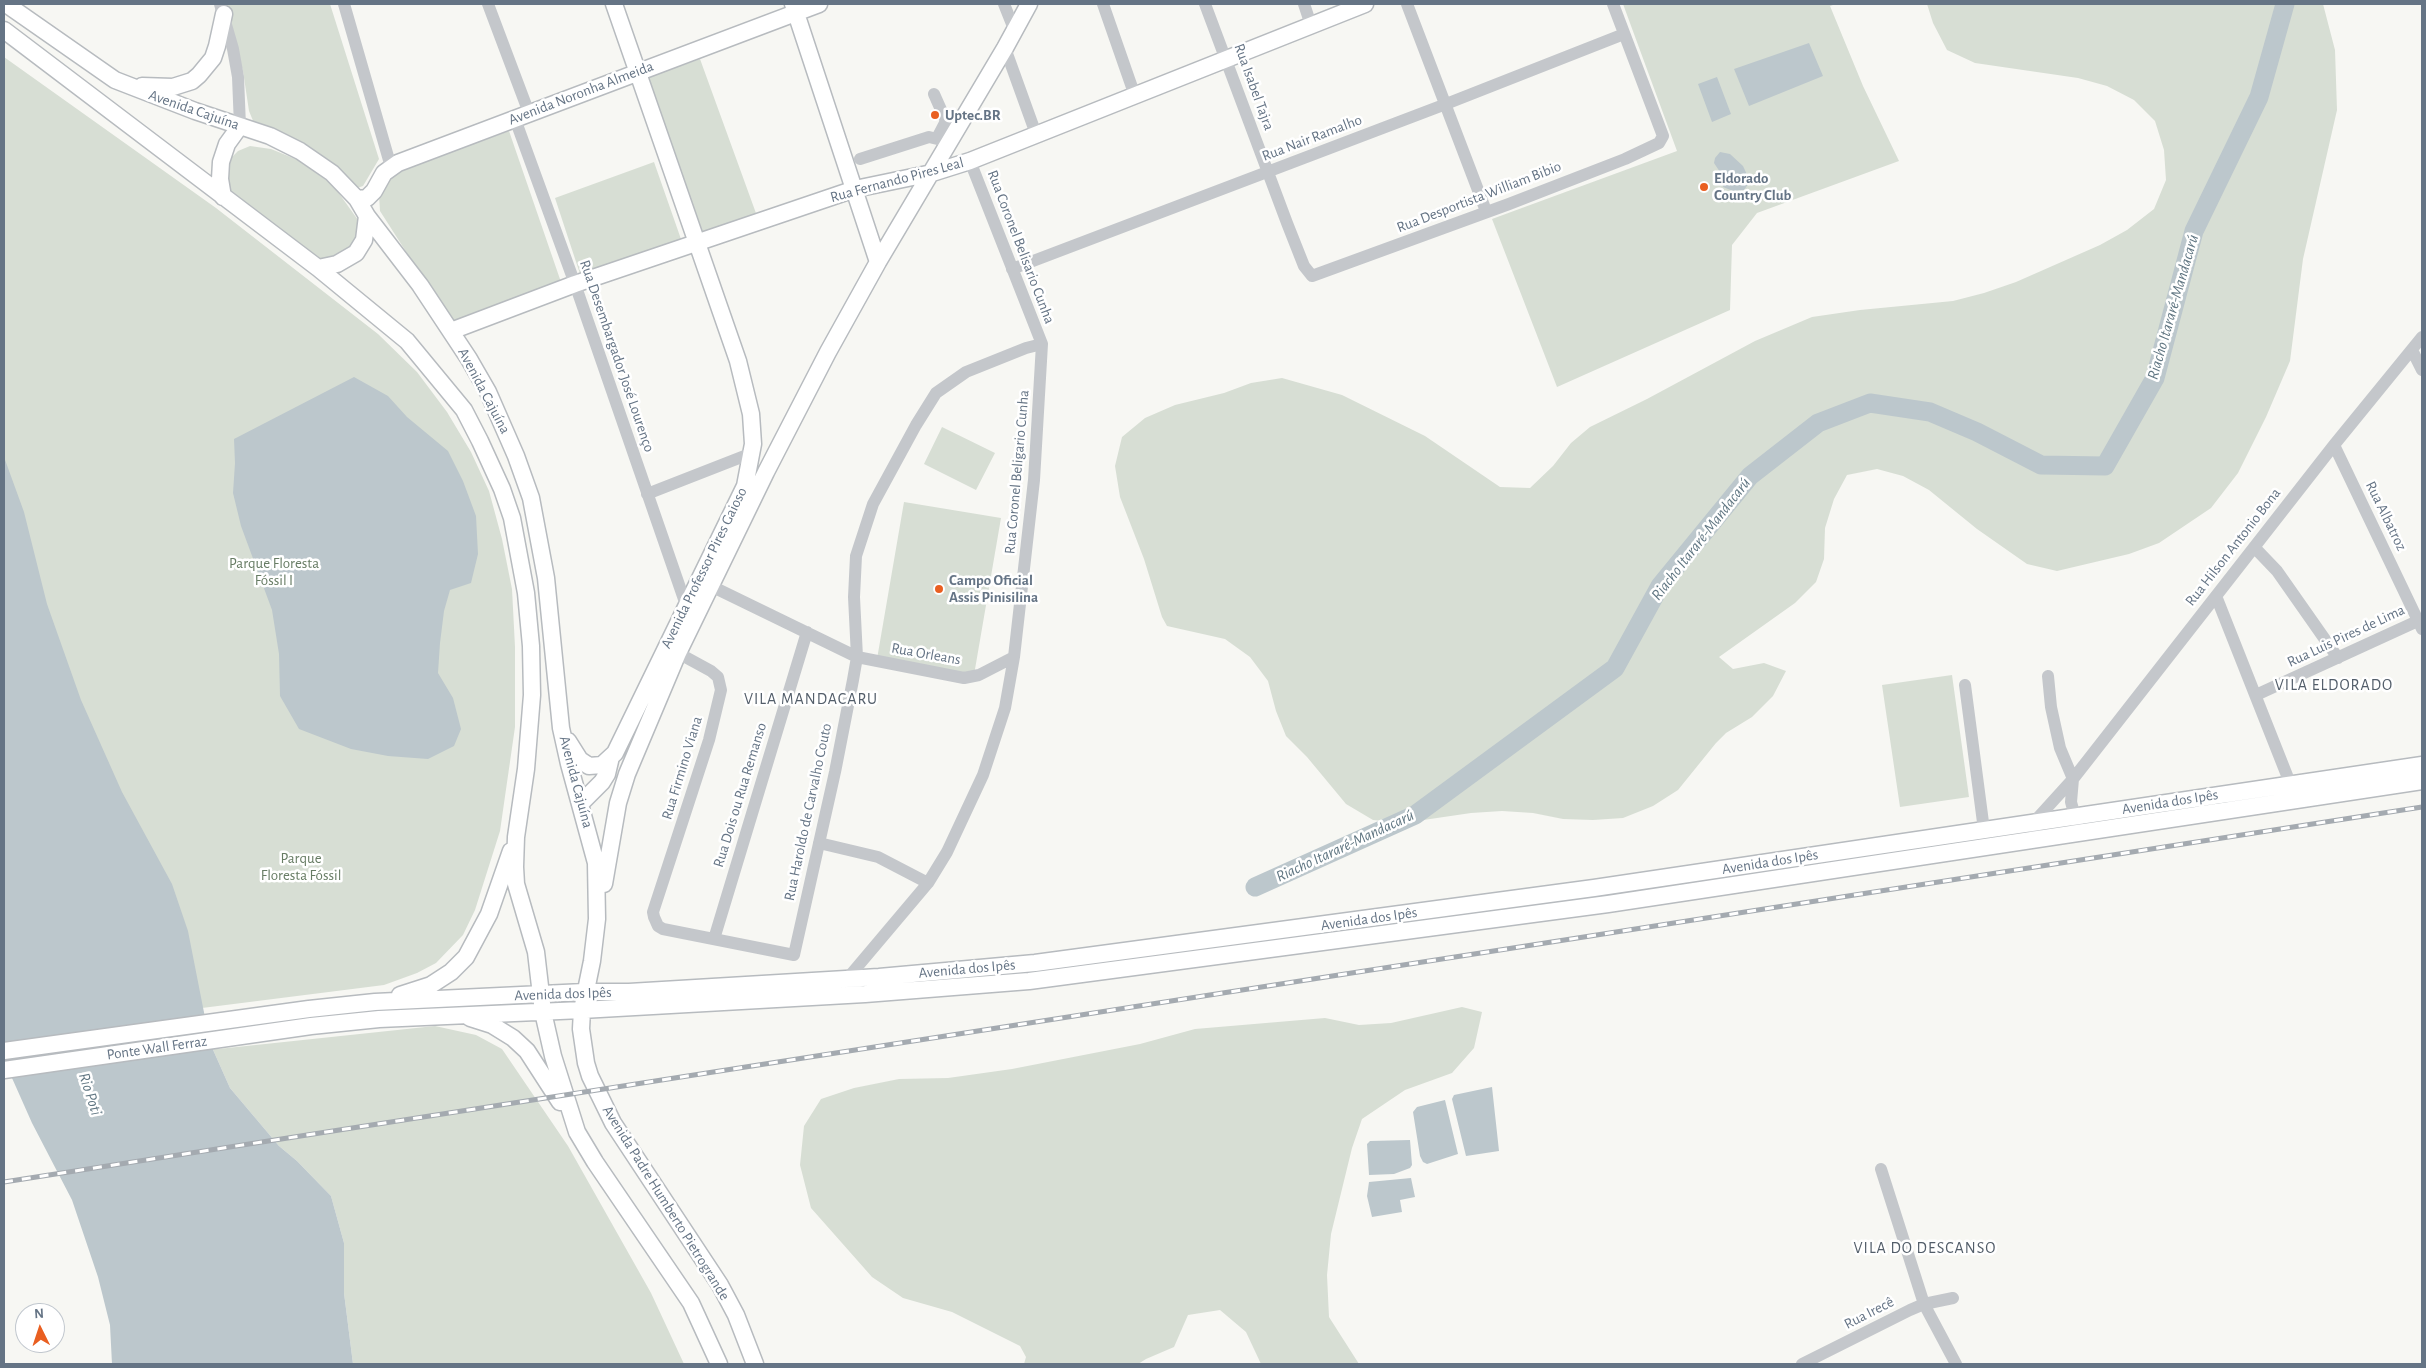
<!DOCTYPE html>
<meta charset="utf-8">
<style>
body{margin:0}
#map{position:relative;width:2426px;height:1368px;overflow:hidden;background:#f7f7f3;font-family:"Alegreya Sans",sans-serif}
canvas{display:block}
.frame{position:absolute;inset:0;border:5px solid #657485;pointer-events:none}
.north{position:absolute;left:15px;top:1303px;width:50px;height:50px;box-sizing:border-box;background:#fff;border:1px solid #c1c7ce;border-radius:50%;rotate:356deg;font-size:14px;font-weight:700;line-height:20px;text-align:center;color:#657485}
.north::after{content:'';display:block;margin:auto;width:18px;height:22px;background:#e95f21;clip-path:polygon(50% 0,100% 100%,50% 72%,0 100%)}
</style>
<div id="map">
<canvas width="2426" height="1368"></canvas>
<div class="frame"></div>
<div class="north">N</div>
</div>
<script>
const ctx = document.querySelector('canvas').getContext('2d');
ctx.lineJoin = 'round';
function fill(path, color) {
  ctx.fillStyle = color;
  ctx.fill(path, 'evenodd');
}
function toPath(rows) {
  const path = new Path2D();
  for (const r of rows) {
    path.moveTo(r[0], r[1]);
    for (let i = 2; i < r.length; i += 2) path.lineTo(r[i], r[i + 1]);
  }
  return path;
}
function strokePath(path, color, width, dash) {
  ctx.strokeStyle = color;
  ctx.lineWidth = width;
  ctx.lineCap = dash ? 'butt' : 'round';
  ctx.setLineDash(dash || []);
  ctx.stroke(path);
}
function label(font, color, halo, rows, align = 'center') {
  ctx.font = font + ' "Alegreya Sans",sans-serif';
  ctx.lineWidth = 5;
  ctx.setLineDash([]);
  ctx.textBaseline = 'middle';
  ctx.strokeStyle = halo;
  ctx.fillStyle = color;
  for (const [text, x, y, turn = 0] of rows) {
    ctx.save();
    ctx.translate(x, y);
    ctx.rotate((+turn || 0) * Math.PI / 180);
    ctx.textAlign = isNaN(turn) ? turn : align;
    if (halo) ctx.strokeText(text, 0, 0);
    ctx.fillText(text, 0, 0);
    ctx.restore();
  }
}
fill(toPath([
 [224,4,330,4,379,159,363,186,357,188,256,128,249,111,243,71],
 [1623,4,1836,4,1830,6,1863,86,1899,161,1757,213,1732,245,1730,310,1557,387,1492,219,1677,151],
 [1927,4,2323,4,2335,50,2337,110,2303,259,2290,361,2266,417,2238,473,2211,508,2159,543,2129,554,2057,571,2027,564,1977,529,1929,490,1903,476,1877,469,1847,475,1834,499,1825,528,1824,559,1816,582,1795,603,1719,657,1733,669,1764,663,1786,671,1773,696,1752,717,1726,733,1716,743,1678,790,1653,806,1623,818,1593,820,1563,819,1533,813,1502,811,1471,813,1403,823,1373,820,1346,804,1307,757,1286,736,1276,711,1268,681,1250,657,1225,639,1167,626,1162,617,1144,559,1120,497,1115,466,1122,437,1145,418,1175,405,1224,393,1251,383,1282,378,1342,395,1425,436,1500,487,1530,488,1553,466,1571,443,1590,427,1647,399,1755,341,1812,317,1860,310,1953,301,1984,293,2016,282,2100,245,2127,230,2154,209,2166,180,2164,150,2155,121,2134,100,2107,86,2078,78,1975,63,1947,50,1933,23],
 [4,57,216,208,378,334,417,372,447,412,471,452,489,491,502,539,512,589,515,647,515,727,500,831,475,910,463,935,436,963,417,973,384,985,202,1008,218,1049,435,1026,476,1035,502,1049,568,1146,651,1293,684,1364,353,1364,344,1293,344,1243,331,1196,297,1161,279,1146,230,1088,210,1043,4,514],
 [700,59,757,216,703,235,647,78],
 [509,131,562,285,451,322,380,211,379,195,388,175],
 [250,146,271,149,298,160,333,185,358,220,359,234,349,252,320,261,227,191,228,161,238,151],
 [654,162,682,242,581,277,555,198],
 [942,427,995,453,976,490,924,464],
 [904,502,1001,518,974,675,877,659],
 [1952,675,1969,797,1900,807,1882,685],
 [1462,1007,1482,1012,1474,1048,1452,1073,1405,1090,1362,1119,1352,1148,1331,1234,1327,1275,1329,1317,1359,1364,1261,1364,1246,1332,1220,1310,1188,1315,1174,1347,1146,1359,1138,1364,1024,1364,1026,1357,1020,1346,952,1312,903,1298,872,1277,811,1208,800,1165,804,1126,821,1099,854,1088,899,1079,948,1078,1012,1069,1140,1044,1195,1029,1325,1018,1359,1025,1391,1023]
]), '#d7ded4');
fill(toPath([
 [1809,43,1823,76,1749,106,1734,69],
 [1717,77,1731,114,1712,122,1698,84],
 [1720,152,1730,154,1743,166,1749,179,1749,183,1744,190,1733,191,1723,187,1720,172,1714,163,1715,158],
 [354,377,388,396,407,417,448,451,463,481,476,516,478,554,471,583,450,590,444,611,440,643,438,673,453,698,461,729,454,746,428,759,388,756,351,749,299,729,280,696,279,654,272,610,241,526,233,493,235,463,234,439],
 [4,457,24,512,47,604,81,700,122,792,172,884,188,931,210,1043,230,1088,279,1146,297,1161,331,1196,344,1243,344,1293,353,1364,112,1364,110,1325,98,1277,72,1200,32,1123,4,1060],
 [1492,1087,1499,1151,1466,1156,1452,1099,1454,1095],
 [1445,1100,1458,1154,1427,1164,1423,1162,1420,1156,1413,1112,1417,1107],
 [1410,1140,1412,1165,1410,1168,1394,1174,1369,1175,1367,1144,1370,1141],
 [1411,1178,1415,1197,1400,1200,1402,1212,1372,1217,1367,1196,1369,1182]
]), '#bcc7cc');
strokePath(toPath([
 [1255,887,1415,815,1615,668,1660,586,1750,476,1818,423,1870,403,1930,412,1977,432,2041,465,2105,466,2155,378,2194,231,2259,97,2285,4]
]), '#bcc7cc', 19);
const major = toPath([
 [6,4,115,80,195,111,270,136,300,151,332,173,357,199,367,216,420,285,469,359,488,392,516,456,531,498,546,578,561,728,569,764,596,863,597,919,592,961,582,1010,581,1029,586,1063,590,1076,613,1123,720,1285,736,1315,755,1364],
 [793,4,878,262],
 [4,30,318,268,407,341,464,410,480,441,502,489,512,518,526,593,531,646,532,695,526,769,516,837,515,867,516,884,536,952,543,1012,553,1056,577,1132,595,1162,691,1303,719,1364],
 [142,86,173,87,192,81,199,75,213,58,217,46,224,14],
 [223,197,220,179,221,162,227,144,240,126],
 [357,199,367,198,374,191,384,173,398,163,819,4],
 [318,268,337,264,356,253,364,240,367,216],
 [451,331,575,284,855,189,932,173,970,161,1365,4],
 [568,741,580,760,589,766,602,765,615,753,745,486,753,444,751,414,738,361,614,4],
 [581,803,602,782,607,774,611,757],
 [604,884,618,803,627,774,678,653,766,472,828,352,878,262,1005,48,1029,4],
 [400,995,431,985,451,972,466,957,489,914,511,851],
 [470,1018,492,1025,513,1038,527,1051,560,1102],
 [4,1051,309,1009,375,1002,584,992,629,992,879,977,1035,963,1594,888,2422,765],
 [4,1070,311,1026,379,1019,582,1010,865,994,1029,981,1608,904,2422,781]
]);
strokePath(major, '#b7bbbf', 19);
strokePath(toPath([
 [220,4,233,49,238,77,240,126],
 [344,4,391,167],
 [488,4,529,113],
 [1004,4,1014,29],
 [1103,4,1135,96],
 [1205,4,1287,223,1304,266,1312,276,1509,204,1625,159,1659,143,1663,136,1613,4],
 [1304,4,1311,25],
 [1407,4,1486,211],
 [1005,48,1036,134],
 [934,94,946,121,937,138],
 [515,119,575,284,686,605],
 [860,159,929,137,950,142],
 [1012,269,1446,104,1624,34],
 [2412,350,2422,370],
 [2334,445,2422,629],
 [647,494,752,453],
 [2254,547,2277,571,2338,658],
 [711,586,857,657,964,678,979,675,1014,657],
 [2216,596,2290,783],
 [678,653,711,671,718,677,721,690,709,740,653,912,654,917,658,926,663,929,794,955,835,772,853,680,857,657,854,597,856,556,873,504,916,425,936,393,966,372,1026,348,1042,344],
 [2048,676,2051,707,2060,748,2073,779,2071,802,2077,824],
 [1965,685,1984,830],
 [2256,695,2422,619],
 [2037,840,2034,822,2073,779,2334,445,2422,337],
 [819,843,878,857,928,883],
 [714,939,807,632],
 [847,979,928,883,947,852,983,775,1005,708,1014,657,1034,480,1042,344,970,161],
 [1881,1169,1924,1304,1956,1364],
 [1802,1364,1910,1310,1924,1304,1953,1298]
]), '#c4c7cb', 12);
strokePath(major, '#fff', 16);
const rail = toPath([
 [4,1182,2422,807]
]);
strokePath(rail, '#a4aab0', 5);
strokePath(rail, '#fff', 3, [9]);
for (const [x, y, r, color] of [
 [935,115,5,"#e95f21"],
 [1704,187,5,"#e95f21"],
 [939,589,5,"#e95f21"]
]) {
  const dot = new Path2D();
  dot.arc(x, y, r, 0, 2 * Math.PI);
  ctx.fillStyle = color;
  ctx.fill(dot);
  strokePath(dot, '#fff', 2);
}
label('15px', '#657485', '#fff', [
 ["Rua Isabel Tajra",1254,87,70],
 ["Avenida Noronha Almeida",581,93,-21],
 ["Avenida Cajuína",194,110,19],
 ["Rua Nair Ramalho",1312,138,-21],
 ["Rua Fernando Pires Leal",897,180,-15],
 ["Rua Desportista William Bibio",1479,197,-21],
 ["Rua Coronel Belisario Cunha",1021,247,69],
 ["Rua Desembargador José Lourenço",617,356,71],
 ["Avenida Cajuína",484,391,62],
 ["Rua Coronel Beligario Cunha",1017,472,-85],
 ["Rua Albatroz",2386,516,64],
 ["Rua Hilson Antonio Bona",2233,547,-52],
 ["Avenida Professor Pires Gaioso",704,568,-64],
 ["Rua Luis Pires de Lima",2346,636,-25],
 ["Rua Orleans",926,654,10],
 ["Rua Firmino Viana",682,768,-73],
 ["Avenida Cajuína",576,782,75],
 ["Rua Dois ou Rua Remanso",740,795,-73],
 ["Avenida dos Ipês",2170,802,-9],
 ["Rua Haroldo de Carvalho Couto",808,812,-78],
 ["Avenida dos Ipês",1770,862,-9],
 ["Avenida dos Ipês",1369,919,-8],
 ["Avenida dos Ipês",967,969,-5],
 ["Avenida dos Ipês",563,994,-2],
 ["Ponte Wall Ferraz",157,1048,-8],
 ["Avenida Padre Humberto Pietrogrande",666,1203,58],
 ["Rua Irecê",1869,1313,-27]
]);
label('bold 15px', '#657485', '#fff', [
 ["Uptec.BR",945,115],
 ["Eldorado",1714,178],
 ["Country Club",1714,195],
 ["Campo Oficial",949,580],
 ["Assis Pinisilina",949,597]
], 'left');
label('15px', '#677c64', '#fff', [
 ["Parque Floresta",274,563],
 ["Fóssil I",274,580],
 ["Parque",301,858],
 ["Floresta Fóssil",301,875]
]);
label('italic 16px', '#607682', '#fff', [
 ["Riacho Itararé-Mandacarú",2173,307,-74],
 ["Riacho Itararé-Mandacarú",1701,539,-52],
 ["Riacho Itararé-Mandacarú",1345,846,-25],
 ["Rio Poti",90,1094,72]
]);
ctx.letterSpacing = '1px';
label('16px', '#535e6a', '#fff', [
 ["VILA ELDORADO",2334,685],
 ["VILA MANDACARU",811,699],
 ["VILA DO DESCANSO",1925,1248]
]);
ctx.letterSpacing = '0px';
</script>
